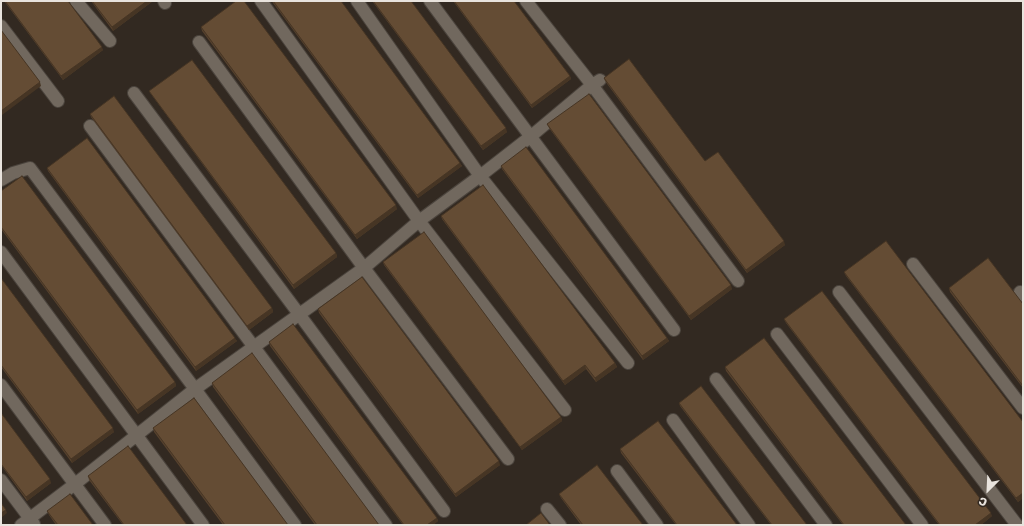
<!DOCTYPE html>
<meta charset="utf-8">
<style>
body{margin:0}
#map{position:relative;width:1024px;height:526px;overflow:hidden;background:#322921;font-family:Rubik,sans-serif}
canvas{display:block}
.frame{position:absolute;inset:0;border:2px solid #e8e3dd;pointer-events:none}
.north{position:absolute;left:968px;top:470px;width:40px;height:40px;-webkit-text-stroke:3px #322921;paint-order:stroke;rotate:204deg;font-size:11px;font-weight:700;line-height:16px;text-align:center;color:#e8e3dd}
.north::after{content:'';display:block;margin:auto;width:14px;height:18px;background:#e8e3dd;clip-path:polygon(50% 0,100% 100%,50% 72%,0 100%)}
</style>
<div id="map">
<canvas width="1024" height="526"></canvas>
<div class="frame"></div>
<div class="north">С</div>
</div>
<script>
const ctx = document.querySelector('canvas').getContext('2d');
ctx.lineJoin = 'round';
function toPath(rows) {
  const path = new Path2D();
  for (const r of rows) {
    path.moveTo(r[0], r[1]);
    for (let i = 2; i < r.length; i += 2) path.lineTo(r[i], r[i + 1]);
  }
  return path;
}
function strokePath(path, color, width, dash) {
  ctx.strokeStyle = color;
  ctx.lineWidth = width;
  ctx.lineCap = dash ? 'butt' : 'round';
  ctx.setLineDash(dash || []);
  ctx.stroke(path);
}
function fill(path, color) {
  ctx.fillStyle = color;
  ctx.fill(path, 'evenodd');
}
const minor = toPath([
 [76,1,110,41],
 [164,1,165,3],
 [261,1,419,221,565,410],
 [357,1,480,176,628,363],
 [430,1,674,330],
 [526,1,592,85,738,281],
 [1,26,58,101],
 [199,42,364,268,508,459],
 [134,93,299,314,444,511],
 [90,126,386,525],
 [1,180,13,173,30,168,195,389,295,525],
 [1,252,203,525],
 [913,264,1023,408],
 [839,292,1017,525],
 [1020,292,1023,296],
 [777,334,922,525],
 [716,379,826,525],
 [1,385,105,525],
 [673,420,749,525],
 [617,471,657,525],
 [1,480,34,524],
 [547,509,560,525],
 [21,525,75,484,195,389,364,268,419,221,480,176,530,137,592,85,600,80]
]);
strokePath(minor, '#4b443d', 14);
strokePath(minor, '#71685e', 12);
fill(toPath([
 [4,1,68,1,103,50,63,80],
 [91,1,153,1,113,31],
 [272,1,341,1,462,166,418,198,273,3],
 [372,1,411,1,507,132,483,150],
 [453,1,514,1,570,76,571,79,532,108],
 [201,27,397,209,357,239,202,31],
 [604,78,705,161,785,245,747,273,605,81],
 [149,91,336,253,337,257,294,289,151,94],
 [90,114,272,308,273,312,249,330,91,117],
 [547,124,732,289,691,320,549,128],
 [501,166,667,338,669,341,643,360,502,169],
 [47,168,237,341,196,371,48,171],
 [1,191,175,382,176,386,138,414,1,229],
 [441,216,615,363,617,367,596,382,586,369,565,385,442,219],
 [383,262,561,417,562,421,522,450,384,265],
 [844,272,1023,422,1023,498,1018,502,846,276],
 [1,278,114,432,72,463,1,367],
 [949,288,1023,304,1023,388,950,292],
 [318,309,500,465,456,497,319,313],
 [784,319,992,516,981,525,939,525,786,323],
 [269,342,437,518,438,521,433,525,403,525,270,346],
 [725,367,906,525,843,525,726,371],
 [212,383,379,525,315,525,213,387],
 [679,403,807,525,771,525,680,406],
 [1,413,51,483,27,501,1,465],
 [153,428,288,525,223,525,154,432],
 [620,449,737,525,676,525,621,453],
 [88,476,187,525,123,525,89,480],
 [559,494,643,525,581,525,561,498],
 [47,511,93,525,56,525,49,515]
]), '#56412d');
fill(toPath([
 [147,1,153,1,113,31,112,27],
 [102,47,103,50,63,80,61,76],
 [570,76,571,79,532,108,531,105],
 [40,82,41,86,2,115,1,111],
 [506,128,507,132,483,150,481,146],
 [460,163,462,166,418,198,417,195],
 [396,205,397,209,357,239,355,235],
 [784,241,785,245,747,273,746,270],
 [336,253,337,257,294,289,293,285],
 [731,285,732,289,691,320,689,316],
 [272,308,273,312,249,330,247,326],
 [235,338,237,341,196,371,195,367],
 [667,338,669,341,643,360,642,356],
 [615,363,617,367,596,382,595,378],
 [585,365,586,369,565,385,563,381],
 [175,382,176,386,138,414,137,410],
 [561,417,562,421,522,450,520,447],
 [113,428,114,432,72,463,71,459],
 [499,461,500,465,456,497,455,494],
 [50,479,51,483,27,501,26,497],
 [1023,493,1023,498,1018,502,1016,498],
 [6,510,7,513,1,518,1,513],
 [991,513,992,516,981,525,975,525],
 [437,518,438,521,433,525,427,525]
]), '#463524');
const building = toPath([
 [5,1,68,1,102,47,61,76,5,1],
 [92,1,147,1,112,27,92,1],
 [236,1,244,1,396,205,355,235,201,27,236,1],
 [273,1,341,1,460,163,417,195,273,1],
 [373,1,411,1,506,128,481,146,373,1],
 [454,1,514,1,570,76,531,105,454,1],
 [1,30,40,82,1,111,1,30],
 [629,59,705,161,718,152,784,241,746,270,604,78,629,59],
 [192,60,336,253,293,285,149,91,192,60],
 [589,94,731,285,689,316,547,124,589,94],
 [114,96,272,308,247,326,90,114,114,96],
 [87,138,235,338,195,367,47,168,87,138],
 [526,147,667,338,642,356,501,166,526,147],
 [22,176,175,382,137,410,1,227,1,191,22,176],
 [483,185,615,363,595,378,585,365,563,381,441,216,483,185],
 [424,232,561,417,520,447,383,262,424,232],
 [886,241,1023,422,1023,493,1016,498,844,272,886,241],
 [988,258,1023,304,1023,386,949,288,988,258],
 [362,277,499,461,455,494,318,309,362,277],
 [1,278,113,428,71,459,1,365,1,278],
 [822,291,991,513,975,525,940,525,784,319,822,291],
 [293,324,437,518,427,525,404,525,269,342,293,324],
 [764,338,906,525,844,525,725,367,764,338],
 [252,353,379,525,317,525,212,383,252,353],
 [701,386,807,525,772,525,679,403,701,386],
 [194,398,288,525,225,525,153,428,194,398],
 [1,413,50,479,26,497,1,464,1,413],
 [658,421,737,525,677,525,620,449,658,421],
 [128,446,187,525,124,525,88,476,128,446],
 [597,465,643,525,583,525,559,494,597,465],
 [70,494,93,525,58,525,47,511,70,494],
 [1,503,6,510,1,513,1,503],
 [541,513,550,525,526,525,541,513]
]);
fill(building, '#644c34');
strokePath(building, '#463524', 1);
</script>
